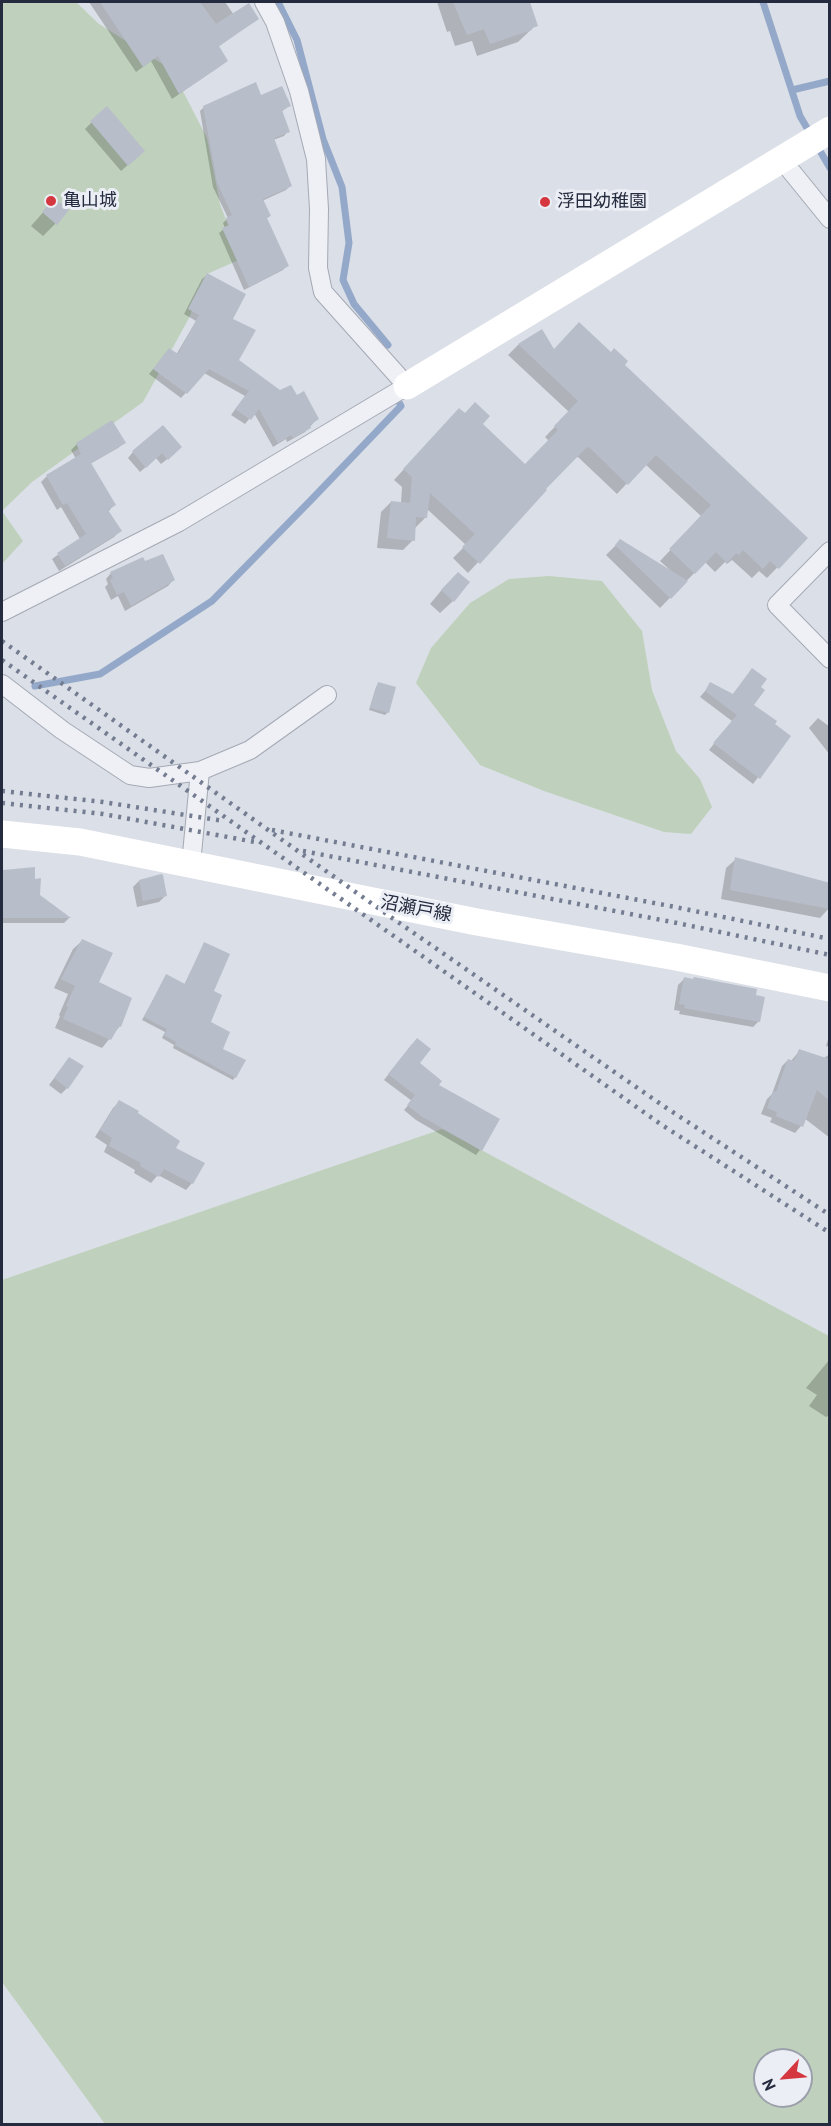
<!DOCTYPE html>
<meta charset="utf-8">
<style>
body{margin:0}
#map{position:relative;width:831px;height:2126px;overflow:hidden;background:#dbdfe7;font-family:"PT Sans",sans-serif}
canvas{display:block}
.frame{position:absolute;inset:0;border:3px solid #252b3e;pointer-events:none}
.north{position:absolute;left:753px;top:2048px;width:60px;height:60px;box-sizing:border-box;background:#ebeef5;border:2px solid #9ca0ac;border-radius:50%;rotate:244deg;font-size:16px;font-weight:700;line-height:24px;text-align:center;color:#252b3e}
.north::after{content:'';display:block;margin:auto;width:21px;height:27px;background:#d53740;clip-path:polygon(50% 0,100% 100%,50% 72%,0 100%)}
</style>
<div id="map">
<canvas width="831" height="2126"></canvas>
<div class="frame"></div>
<div class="north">N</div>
</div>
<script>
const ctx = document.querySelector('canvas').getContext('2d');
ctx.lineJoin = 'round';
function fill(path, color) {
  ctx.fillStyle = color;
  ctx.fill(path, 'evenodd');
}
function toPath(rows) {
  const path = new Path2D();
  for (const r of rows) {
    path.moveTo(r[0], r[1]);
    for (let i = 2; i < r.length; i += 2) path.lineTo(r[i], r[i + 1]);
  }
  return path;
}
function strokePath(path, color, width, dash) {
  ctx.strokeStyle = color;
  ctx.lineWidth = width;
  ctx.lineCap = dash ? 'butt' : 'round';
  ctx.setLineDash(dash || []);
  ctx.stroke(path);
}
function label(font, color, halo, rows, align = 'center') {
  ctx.font = font + ' "PT Sans","Noto Sans JP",sans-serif';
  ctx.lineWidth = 6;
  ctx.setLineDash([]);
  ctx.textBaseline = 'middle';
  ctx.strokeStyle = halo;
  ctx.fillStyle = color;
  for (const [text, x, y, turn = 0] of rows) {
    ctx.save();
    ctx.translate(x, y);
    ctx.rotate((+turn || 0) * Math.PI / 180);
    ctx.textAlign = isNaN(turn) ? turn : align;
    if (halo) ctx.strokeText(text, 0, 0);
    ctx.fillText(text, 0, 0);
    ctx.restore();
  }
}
fill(toPath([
 [2,2,76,2,99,24,172,70,207,138,220,204,241,259,207,274,189,318,143,402,32,482,2,511,23,541,2,564],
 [549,576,602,581,642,631,652,690,676,751,700,779,712,807,691,834,664,832,544,791,480,765,416,683,431,648,470,603,509,579],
 [442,1129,829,1336,829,2124,105,2124,2,1982,2,1280],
 [765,2060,801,2060,801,2096,765,2096]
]), '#bfd1bc');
fill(toPath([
 [89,2,225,2,234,15,257,19,218,47,226,61,219,67,172,99,151,61,136,72],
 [437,2,528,2,536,25,518,42,477,56,472,41,455,46,450,31,447,32],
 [261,97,289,106,281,112,288,131,284,136,273,140,290,186,286,190,262,201,269,216,266,219,287,266,283,270,244,290,219,233,225,228,223,223,228,218,213,187,200,111,204,107],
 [106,108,137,157,121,171,85,129],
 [54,200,55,224,43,236,31,226],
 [207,275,231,320,237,360,280,392,296,397,317,419,305,432,287,442,286,439,273,447,254,413,245,424,231,415,245,396,204,373,181,398,149,374,169,350,176,355,196,321,184,314,202,279],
 [542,331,553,351,623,365,806,538,767,578,759,571,752,578,732,560,727,564,725,562,715,572,705,562,660,608,606,555,620,541,670,570,660,561,702,517,645,464,617,494,578,457,574,458,544,489,545,490,468,573,453,558,466,545,427,509,426,517,415,528,413,540,403,550,377,548,381,512,391,502,401,503,402,487,394,480,449,420,481,424,525,466,549,441,545,437,569,412,508,355,518,345],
 [124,443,118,448,90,464,114,505,108,512,120,531,114,537,59,571,52,559,80,539,61,507,57,510,41,482,47,476,76,459,71,450,77,444],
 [133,452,175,453,161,464,156,458,140,472,128,458],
 [144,563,173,580,168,586,125,611,118,596,111,600,105,587,108,584,106,579,111,573],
 [445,586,453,601,440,613,430,604],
 [752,670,752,706,789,736,753,784,709,750,732,721,700,697,711,684,732,695],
 [378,684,388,712,385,715,369,710,376,687],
 [818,718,830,727,830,755,809,728],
 [736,859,829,908,820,918,721,899,726,868],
 [34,869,34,880,39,896,69,918,64,923,2,923,2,872],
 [139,881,166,895,159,902,137,907,133,887],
 [82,941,97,982,120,1026,102,1048,55,1028,60,1016,59,1015,68,994,54,988,73,949],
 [204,944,212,992,209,1023,235,1077,233,1080,173,1048,174,1045,162,1038,165,1032,142,1020,166,976,184,985],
 [684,979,759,1021,753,1027,679,1014,680,1011,674,1010,678,985],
 [830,1033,830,1047,826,1046],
 [412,1044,418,1064,437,1085,480,1150,476,1155,416,1120,404,1110,412,1101,384,1080],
 [800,1050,824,1058,830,1054,830,1138,804,1118,801,1126,795,1133,770,1122,772,1118,761,1114,767,1099,772,1094,782,1066,788,1060,791,1061],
 [69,1058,67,1088,61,1094,49,1085],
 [119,1102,174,1148,203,1163,192,1183,186,1190,158,1175,151,1183,134,1173,135,1170,104,1152,107,1145,95,1137,113,1108],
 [830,1359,830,1415,826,1417,809,1406,817,1395,806,1388]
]), '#0003');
strokePath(toPath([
 [278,2,297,40,323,139,342,187,349,243,343,280,354,304,388,345],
 [763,2,800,116,811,135],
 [792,90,830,81],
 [816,144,830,168],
 [35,686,100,674,212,601,313,498,401,406,400,404]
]), '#94a9c9', 7);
fill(toPath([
 [100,2,200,2,216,24,249,3,259,19,219,46,228,61,179,94,158,56,143,67],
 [453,2,530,2,538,26,532,28,532,30,490,44,484,29,467,35],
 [256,82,261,95,282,86,291,106,282,110,290,132,274,138,292,186,263,199,271,216,267,218,289,266,249,287,222,228,229,225,226,218,232,215,217,182,203,106],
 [107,106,145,151,128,166,90,121],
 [54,198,69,210,57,225,42,212],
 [207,273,246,294,233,319,256,330,239,360,280,390,291,385,297,395,304,391,319,419,310,425,311,428,293,438,291,435,278,443,259,409,251,420,235,409,249,391,209,369,187,394,153,369,169,348,178,354,199,315,188,309],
 [579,322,611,352,614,348,628,361,625,365,808,538,779,569,770,561,763,569,743,550,739,555,736,553,727,563,716,552,695,574,669,549,711,505,656,455,628,485,589,447,586,448,546,489,547,490,480,564,462,547,475,534,430,493,427,518,416,517,415,541,387,538,391,501,410,503,412,477,403,469,459,408,465,413,475,402,490,416,483,424,525,464,558,430,554,426,578,401,518,344,542,329,554,349],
 [112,420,126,443,91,463,116,505,108,510,122,531,65,566,57,553,86,534,67,503,63,505,46,475,81,454,76,443],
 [163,425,182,447,168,460,162,453,146,468,132,451],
 [620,539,688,581,671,599,615,545],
 [163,554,175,580,131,606,124,592,117,595,110,580,113,578,110,572,143,557,145,561],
 [458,572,470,582,454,602,441,590],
 [752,668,767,679,761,687,765,690,754,705,777,721,775,724,791,736,760,779,713,743,737,715,705,691,710,682,733,694],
 [378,682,396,687,389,713,370,708],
 [735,857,830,883,830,909,730,890],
 [35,867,35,879,41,878,40,895,71,918,2,918,3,870],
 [161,874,163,875,167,896,143,901,139,880],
 [82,939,113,953,99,982,132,998,121,1027,119,1026,111,1040,63,1019,68,1007,66,1006,75,986,61,979],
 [204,942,230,954,214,991,222,995,211,1022,230,1032,223,1049,246,1060,236,1078,175,1045,176,1042,164,1035,167,1029,144,1017,166,974,185,984],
 [684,977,693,979,694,977,757,989,756,995,765,997,760,1022,684,1008,685,1005,679,1004],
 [417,1038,431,1049,420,1063,442,1081,439,1085,500,1119,482,1151,421,1116,407,1105,415,1095,388,1074],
 [799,1049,829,1059,827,1061,830,1062,830,1101,817,1090,803,1127,776,1116,777,1112,767,1108,773,1091,776,1092,788,1059,794,1061],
 [69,1057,84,1066,68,1089,54,1078],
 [119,1100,139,1111,138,1113,180,1141,176,1148,205,1163,193,1184,164,1169,159,1177,140,1166,141,1163,109,1146,112,1138,100,1130]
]), '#b8bdca');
const street = toPath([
 [782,160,830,219],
 [830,551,777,605,830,659],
 [2,612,179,522,407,386,323,292,318,268,319,209,316,159,299,91,275,22,264,2],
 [2,684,62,730,130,775,149,778,200,771,250,750,327,695],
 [191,864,200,771]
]);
strokePath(street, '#a4a9b4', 20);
strokePath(street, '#eef0f5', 18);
strokePath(toPath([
 [407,386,830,130],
 [2,834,80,842,477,922,676,957,830,988]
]), '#fff', 27);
strokePath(toPath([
 [2,641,395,920,665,1107,830,1215],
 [2,660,662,1125,830,1233],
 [2,791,103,802,224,821],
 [2,803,103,814,255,842],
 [272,830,675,907,830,939],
 [303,851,672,922,830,955]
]), '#747c91', 4.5, [3, 6]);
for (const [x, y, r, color] of [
 [51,201,6,"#d53740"],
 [545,202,6,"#d53740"]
]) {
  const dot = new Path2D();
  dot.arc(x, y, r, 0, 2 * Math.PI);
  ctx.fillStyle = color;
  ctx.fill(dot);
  strokePath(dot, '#ebeef5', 2);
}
label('18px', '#252b3e', '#ebeef5', [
 ["亀山城",63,201],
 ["浮田幼稚園",557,202]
], 'left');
label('18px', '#252b3e', '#ebeef5', [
 ["沼瀬戸線",416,909,11]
]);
</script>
